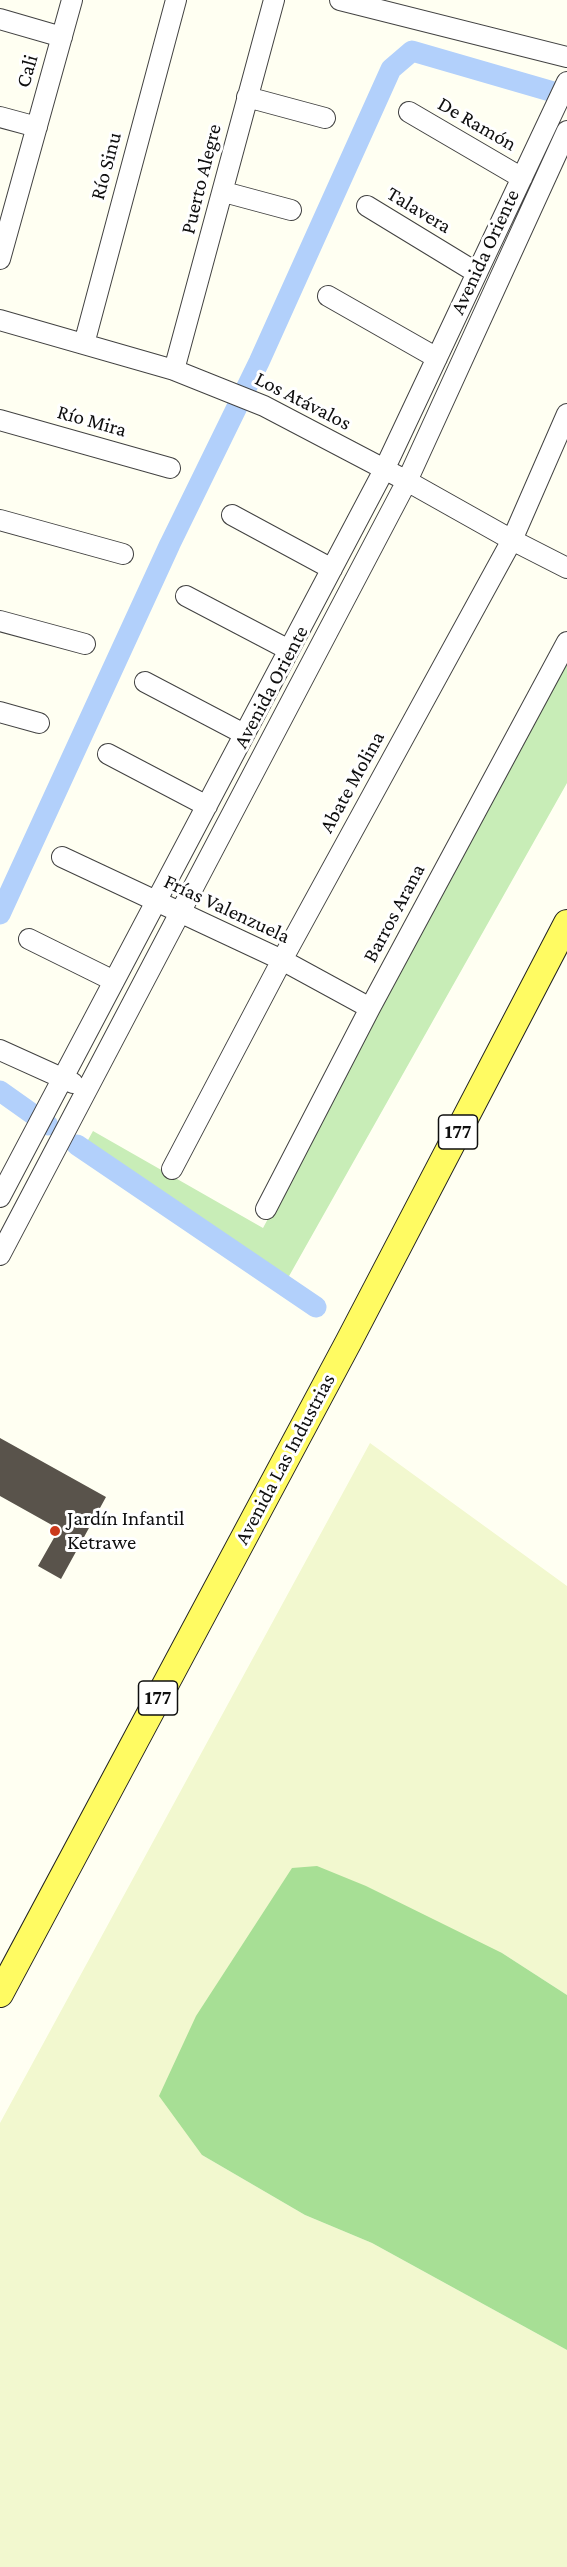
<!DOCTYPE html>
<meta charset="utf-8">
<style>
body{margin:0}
canvas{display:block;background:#fffff2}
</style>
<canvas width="567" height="2567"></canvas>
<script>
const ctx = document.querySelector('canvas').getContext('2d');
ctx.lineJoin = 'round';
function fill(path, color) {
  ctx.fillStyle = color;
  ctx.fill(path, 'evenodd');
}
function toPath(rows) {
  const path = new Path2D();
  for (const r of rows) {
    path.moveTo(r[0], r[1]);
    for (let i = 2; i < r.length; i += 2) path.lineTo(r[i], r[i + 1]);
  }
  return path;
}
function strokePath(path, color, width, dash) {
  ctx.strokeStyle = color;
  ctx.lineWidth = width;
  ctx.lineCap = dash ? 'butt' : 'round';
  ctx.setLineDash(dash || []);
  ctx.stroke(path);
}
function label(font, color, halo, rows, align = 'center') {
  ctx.font = font + ' "Crimson Pro",serif';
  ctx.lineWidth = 6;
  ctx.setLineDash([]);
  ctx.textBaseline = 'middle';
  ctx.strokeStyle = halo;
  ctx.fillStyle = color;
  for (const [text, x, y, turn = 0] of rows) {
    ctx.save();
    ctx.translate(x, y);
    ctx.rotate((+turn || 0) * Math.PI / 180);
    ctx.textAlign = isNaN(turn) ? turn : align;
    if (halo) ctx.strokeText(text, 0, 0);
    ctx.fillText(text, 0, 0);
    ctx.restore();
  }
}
fill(toPath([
 [370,1443,567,1586,567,1995,502,1953,202,2155,305,2215,372,2243,567,2350,567,2567,0,2567,0,2123]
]), '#f2f8cf');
fill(toPath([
 [567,663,567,783,284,1285,83,1149,93,1131,263,1228]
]), '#c8edb7');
fill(toPath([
 [317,1866,366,1886,502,1953,567,1995,567,2350,372,2243,305,2215,202,2155,159,2096,196,2016,292,1868]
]), '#a7df95');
strokePath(toPath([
 [0,914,170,544,259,362,391,69,412,51,567,96],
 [0,1091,48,1125],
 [77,1145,316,1307]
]), '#b2d0fb', 21);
fill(toPath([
 [0,1438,106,1497,61,1579,38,1566,59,1529,0,1496]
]), '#59534b');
const minor = toPath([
 [340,0,567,57],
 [0,19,62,37],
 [247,97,325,118],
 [409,112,522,178],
 [0,117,37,127],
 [224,192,291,210],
 [367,206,477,273],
 [0,259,72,0],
 [328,296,437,358],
 [0,320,174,370,264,406,407,481,512,540,567,568],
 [84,344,176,0],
 [174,370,274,0],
 [0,420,170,468],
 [232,515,332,569],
 [0,520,123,554],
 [186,596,289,650],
 [0,621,85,644],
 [145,682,244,734],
 [0,712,39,723],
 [108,754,207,806],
 [62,857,282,960,370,1008],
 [29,939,114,981],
 [0,1050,73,1083],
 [172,1169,282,960,512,540,567,414],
 [0,1197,384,470,567,82],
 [266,1209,370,1008,567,642],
 [0,1255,407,481,567,131]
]);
const major = toPath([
 [0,1994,349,1341,567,923]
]);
strokePath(minor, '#424242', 22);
strokePath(major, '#202020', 28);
strokePath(minor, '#fff', 20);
strokePath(major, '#fffb62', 26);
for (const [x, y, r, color] of [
 [55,1531,6,"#cb391b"]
]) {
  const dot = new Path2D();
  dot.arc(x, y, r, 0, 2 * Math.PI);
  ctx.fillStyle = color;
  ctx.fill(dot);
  strokePath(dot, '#fff', 2);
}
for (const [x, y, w] of [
 [458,1132,39],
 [158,1698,39]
]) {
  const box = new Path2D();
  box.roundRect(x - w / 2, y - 17, w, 34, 4.5);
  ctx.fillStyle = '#fff';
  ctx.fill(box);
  strokePath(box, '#0f0f0f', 1.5);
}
label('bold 20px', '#0f0f0f', null, [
 ["177",458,1132],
 ["177",158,1698]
]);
label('21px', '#0f0f0f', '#fff', [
 ["Cali",27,71,-74],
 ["De Ramón",477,124,30],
 ["Río Sinu",106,166,-75],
 ["Puerto Alegre",201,179,-76],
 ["Talavera",419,210,31],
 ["Avenida Oriente",485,252,-65],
 ["Los Atávalos",303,401,27],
 ["Río Mira",92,421,16],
 ["Avenida Oriente",271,687,-62],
 ["Abate Molina",352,782,-61],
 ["Frías Valenzuela",227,909,25],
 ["Barros Arana",394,913,-62],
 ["Avenida Las Industrias",285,1459,-62]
]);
label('21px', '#0f0f0f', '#fff', [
 ["Jardín Infantil",67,1519],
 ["Ketrawe",67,1543]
], 'left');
</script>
